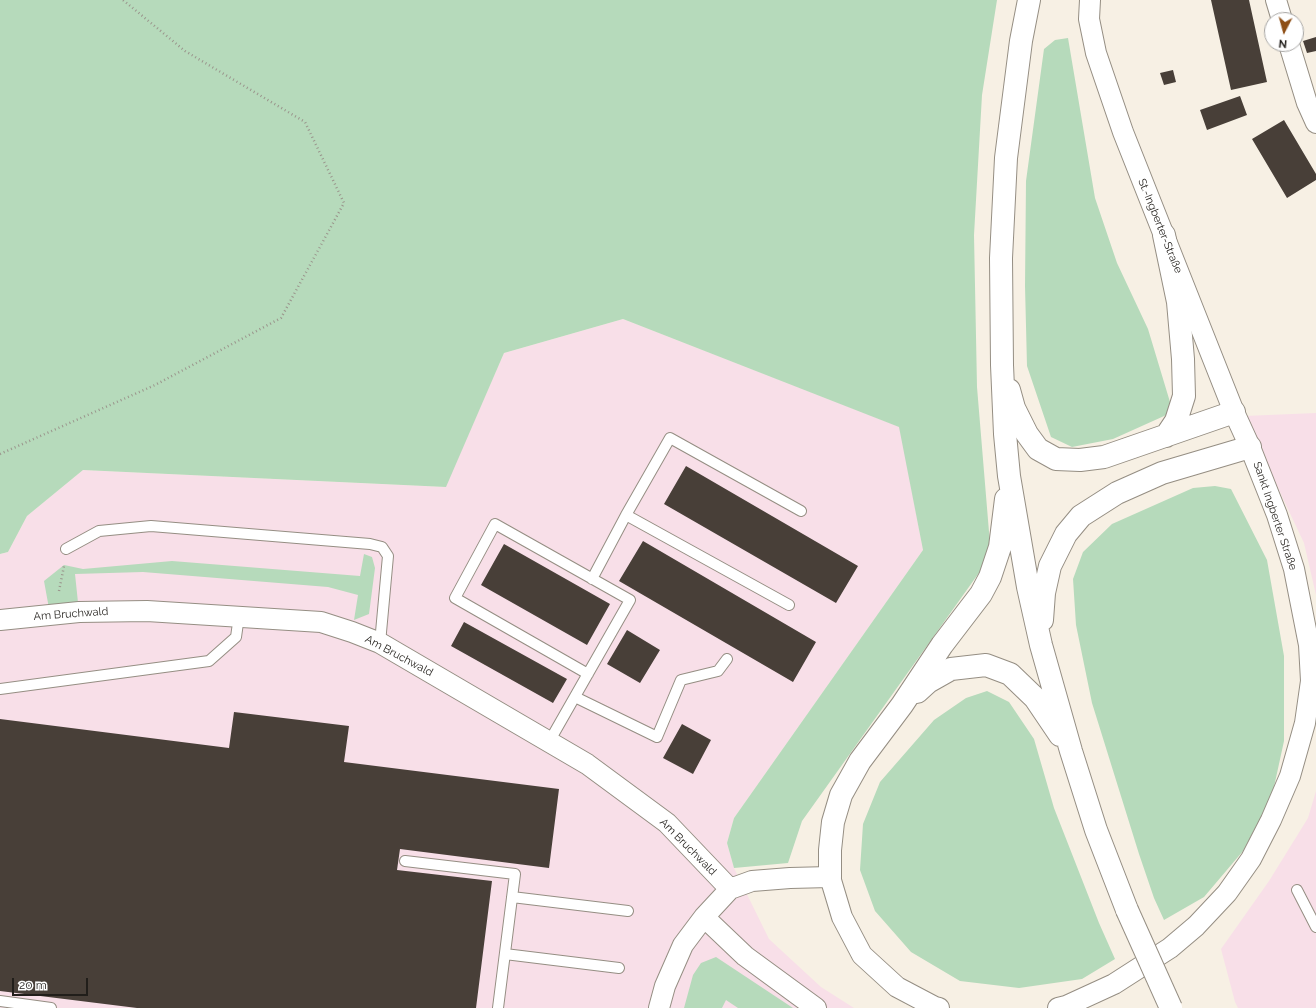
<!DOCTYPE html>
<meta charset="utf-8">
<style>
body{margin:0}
#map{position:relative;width:1316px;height:1008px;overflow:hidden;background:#f7f0e4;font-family:Raleway,sans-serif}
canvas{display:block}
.north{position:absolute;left:1264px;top:12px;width:40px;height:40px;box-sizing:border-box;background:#fff;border:1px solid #a6a5a3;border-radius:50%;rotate:186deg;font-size:11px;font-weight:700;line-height:16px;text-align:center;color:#211e1a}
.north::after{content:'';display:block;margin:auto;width:14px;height:18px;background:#8e4f16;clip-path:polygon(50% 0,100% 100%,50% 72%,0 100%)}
.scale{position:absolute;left:12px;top:978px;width:76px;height:18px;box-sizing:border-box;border:2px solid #211e1a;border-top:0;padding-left:5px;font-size:12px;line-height:14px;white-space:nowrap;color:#211e1a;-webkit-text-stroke:3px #fff;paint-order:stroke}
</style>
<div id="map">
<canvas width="1316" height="1008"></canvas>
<div class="north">N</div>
<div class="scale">20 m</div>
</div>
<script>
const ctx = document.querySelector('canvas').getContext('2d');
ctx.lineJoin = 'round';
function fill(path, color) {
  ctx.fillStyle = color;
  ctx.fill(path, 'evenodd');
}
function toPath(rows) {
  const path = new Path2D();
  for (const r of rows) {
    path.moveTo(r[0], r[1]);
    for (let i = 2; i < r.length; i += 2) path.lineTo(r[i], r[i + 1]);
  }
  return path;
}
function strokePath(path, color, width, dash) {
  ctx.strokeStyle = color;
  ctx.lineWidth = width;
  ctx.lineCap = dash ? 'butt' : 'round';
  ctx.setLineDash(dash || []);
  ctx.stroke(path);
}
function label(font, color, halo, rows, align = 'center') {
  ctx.font = font + ' Raleway,sans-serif';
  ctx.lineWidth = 4;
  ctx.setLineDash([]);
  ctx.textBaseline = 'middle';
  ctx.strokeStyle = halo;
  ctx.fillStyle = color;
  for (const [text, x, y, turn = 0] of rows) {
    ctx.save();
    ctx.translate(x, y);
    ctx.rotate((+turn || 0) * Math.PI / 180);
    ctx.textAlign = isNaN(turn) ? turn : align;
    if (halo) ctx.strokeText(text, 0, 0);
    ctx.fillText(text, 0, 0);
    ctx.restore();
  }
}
fill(toPath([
 [623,319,900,427,923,550,734,818,727,843,734,868,769,939,821,987,854,1008,0,1008,0,554,8,552,27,516,83,470,445,487,504,353],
 [1316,413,1316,595,1304,543,1244,416],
 [1316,791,1316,1008,1238,1008,1235,1002,1221,949,1269,881,1308,818]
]), '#f8dfe8');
fill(toPath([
 [0,0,997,0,982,95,974,235,977,387,991,556,802,821,788,863,734,868,727,843,734,818,923,550,899,427,623,319,504,353,446,487,83,470,27,516,8,552,0,554],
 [1068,38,1095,198,1117,263,1148,329,1173,412,1113,439,1072,447,1051,437,1027,366,1025,286,1026,181,1044,49,1055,40],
 [1215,486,1231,489,1267,560,1284,656,1284,741,1272,796,1243,851,1204,897,1164,920,1154,898,1139,854,1092,703,1076,625,1073,579,1083,552,1112,524,1193,488],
 [364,554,372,557,375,568,369,614,354,620,358,595,328,587,143,572,75,574,79,612,50,614,44,581,64,565,83,569,172,561,360,576],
 [987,691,1009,702,1034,739,1054,808,1099,923,1115,959,1082,979,1019,988,960,981,911,952,875,911,860,870,863,824,880,782,934,720,966,698],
 [716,957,793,1008,738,1008,726,1000,722,1008,684,1008,693,975,701,963]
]), '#b6dabb');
fill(toPath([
 [1211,0,1249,0,1267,82,1231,90],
 [1316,37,1316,51,1307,53,1303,41],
 [1173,70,1176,82,1164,85,1160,73],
 [1240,96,1247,115,1207,130,1200,110],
 [1284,120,1316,174,1316,180,1287,198,1252,139],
 [686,466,858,566,836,603,664,504],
 [643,541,816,642,793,682,619,581],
 [504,544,610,604,587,645,481,585],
 [464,622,567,679,553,703,451,646],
 [627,630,660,650,640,683,607,664],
 [234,712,349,726,344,762,559,789,549,868,400,849,397,870,492,881,476,1008,137,1008,0,991,0,719,229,748],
 [682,724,711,740,693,774,663,758]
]), '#483f38');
const lane = toPath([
 [626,515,789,605],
 [66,549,99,531,151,526,370,544,382,547,388,556,380,643],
 [592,579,626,515,670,438,801,511],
 [0,689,209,661,236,637,239,616],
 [575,697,657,737,681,680,718,671,727,659],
 [549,742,630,600,495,524,455,598,588,674],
 [405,861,515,874,498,1008],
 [1297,890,1316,927],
 [512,897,628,911],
 [505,954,619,968],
 [0,1001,51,1008]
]);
const street = toPath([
 [1276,0,1282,20],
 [1289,44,1307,103,1316,123],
 [0,620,79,612,147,611,321,622,352,632,380,643,587,764,667,823,730,889],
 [704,917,745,956,816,1008],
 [659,1008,665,986,683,945,704,917,730,889,752,881,790,878,830,877,842,917,862,955,897,987,935,1007,939,1008],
 [1058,1008,1066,1006,1114,984,1170,948,1196,926,1227,893,1251,859,1271,820,1290,776,1305,723,1311,681,1309,645,1294,569,1277,515,1250,447,1234,412,1123,132,1096,53,1089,19,1090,0]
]);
const secondary = toPath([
 [1029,0,1021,41,1006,158,1001,258,1002,365,1005,434,1009,476,1028,587,1041,645,1071,751,1096,830,1127,910],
 [1164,235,1178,302,1183,359,1184,396,1176,421,1166,436],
 [1009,390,1014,408,1027,434,1038,449,1056,459,1080,460,1104,457,1234,412],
 [1042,620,1044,593,1050,566,1066,534,1081,516,1117,493,1162,473,1250,447],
 [917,692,928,682,951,669,986,665,1010,674,1035,698,1060,735],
 [830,877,830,850,833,822,841,795,860,761,902,705,942,645,981,594,990,577,1000,547,1006,499]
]);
strokePath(lane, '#958e83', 12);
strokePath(street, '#958e83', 22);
strokePath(secondary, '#958e83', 24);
strokePath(toPath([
 [0,454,155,385,281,318,344,203,305,122,185,51,123,0],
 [59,591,64,566]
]), '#9a958c', 2.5, [1, 3]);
strokePath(lane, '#fff', 10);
strokePath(street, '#fff', 20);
strokePath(secondary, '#fff', 22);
const secondaryBridge = toPath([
 [1127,910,1171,1008]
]);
strokePath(secondaryBridge, '#958e83', 24, []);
strokePath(secondaryBridge, '#fff', 22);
label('11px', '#211e1a', '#fff', [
 ["St.-Ingberter-Straße",1160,226,68],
 ["Sankt Ingberter Straße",1275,516,71],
 ["Am Bruchwald",71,614,-4],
 ["Am Bruchwald",399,656,28],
 ["Am Bruchwald",688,847,45]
]);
</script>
